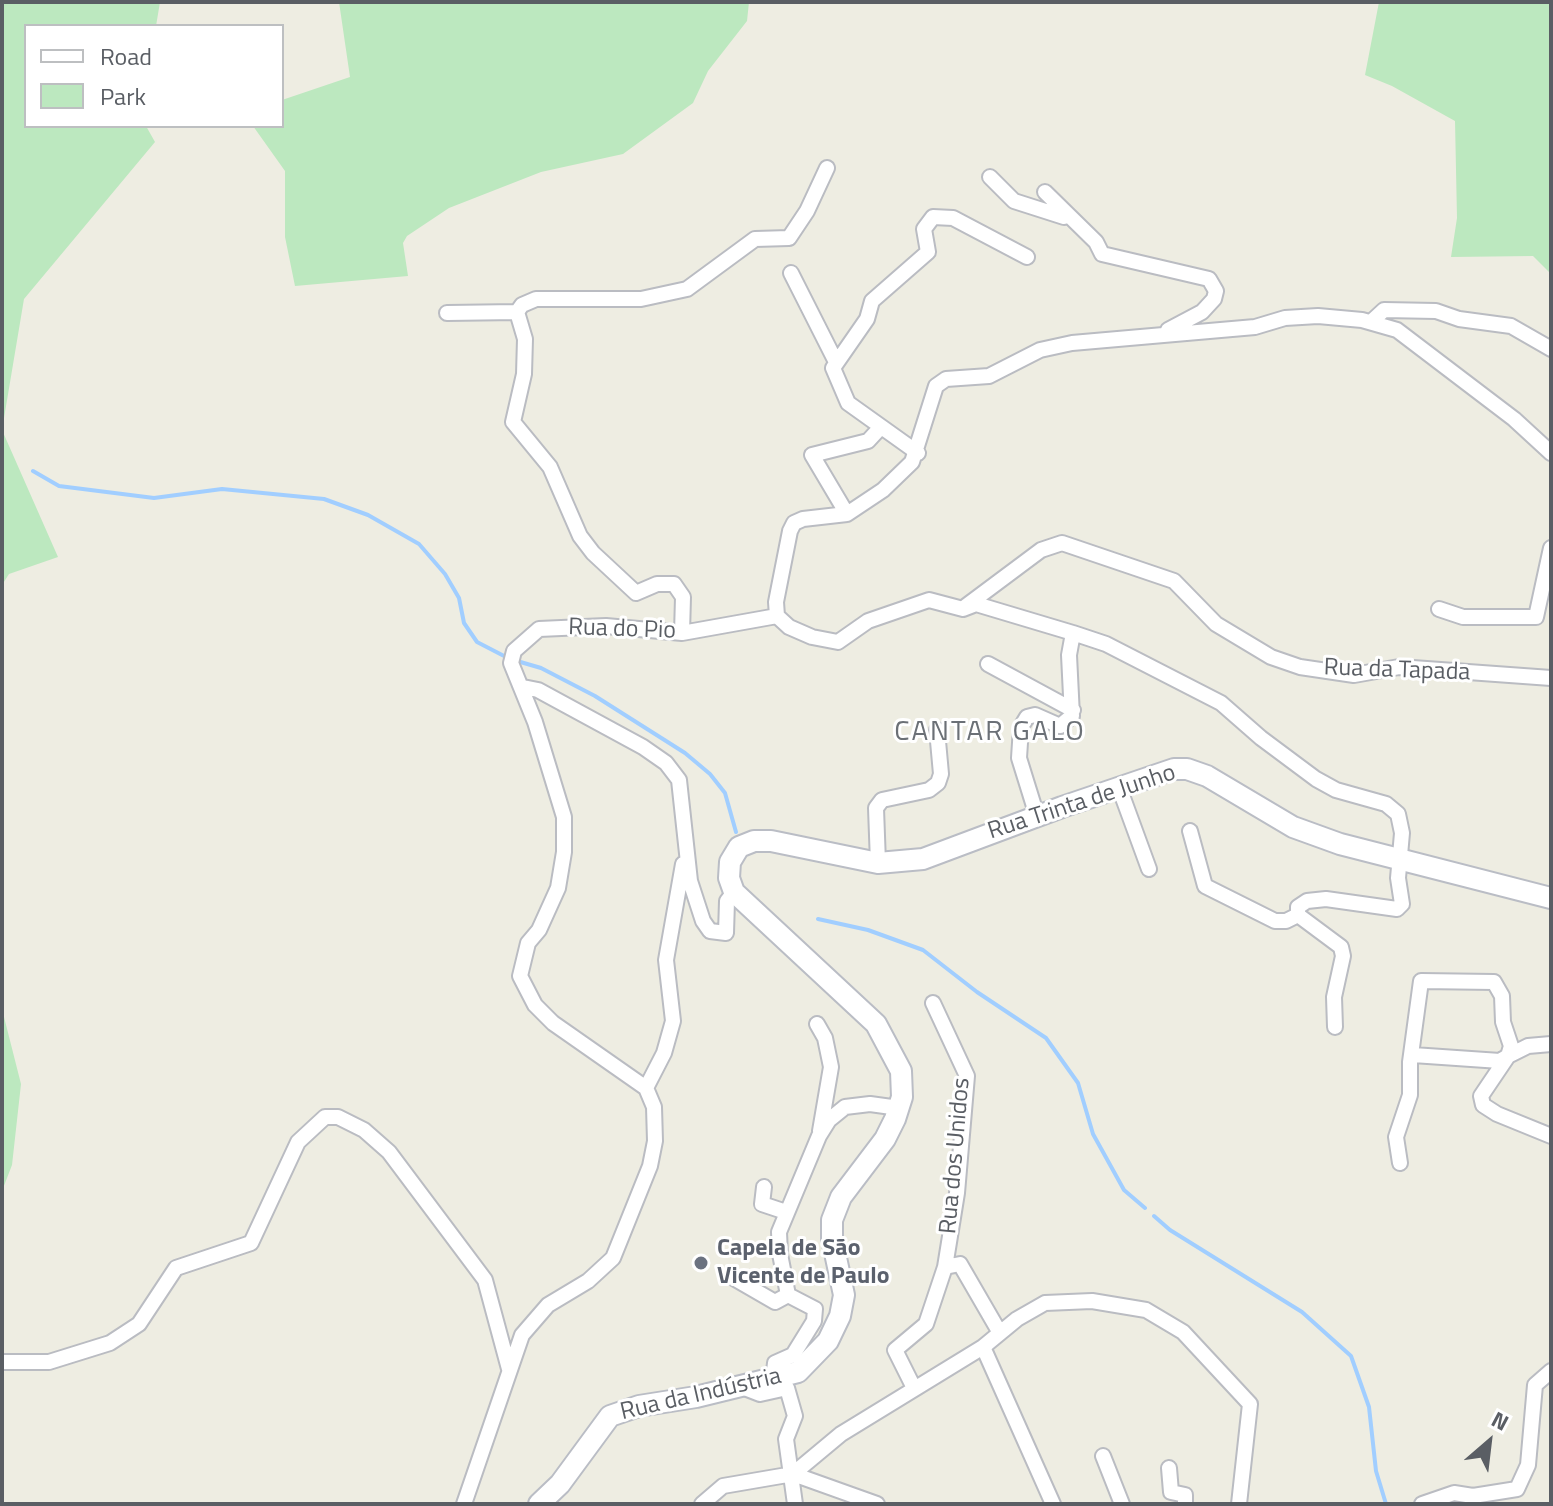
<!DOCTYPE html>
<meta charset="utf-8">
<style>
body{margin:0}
#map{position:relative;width:1553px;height:1506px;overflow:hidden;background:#eeede2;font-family:"Titillium Web",sans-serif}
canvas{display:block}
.frame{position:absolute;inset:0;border:4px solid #5a5e64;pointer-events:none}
.legend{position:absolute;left:24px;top:24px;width:260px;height:104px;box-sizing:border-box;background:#fff;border:2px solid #bdbfc1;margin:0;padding:10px 14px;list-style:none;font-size:24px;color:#5a5e64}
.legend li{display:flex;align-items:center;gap:16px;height:40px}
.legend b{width:40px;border:2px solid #bdbfc1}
.north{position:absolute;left:1449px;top:1402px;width:80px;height:80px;-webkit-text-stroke:6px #fff;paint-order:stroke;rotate:28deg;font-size:22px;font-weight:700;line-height:32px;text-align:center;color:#5a5e64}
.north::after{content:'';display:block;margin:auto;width:28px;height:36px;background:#5a5e64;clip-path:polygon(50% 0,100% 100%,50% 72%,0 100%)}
</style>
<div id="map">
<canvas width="1553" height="1506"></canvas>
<div class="frame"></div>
<ul class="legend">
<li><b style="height:10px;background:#fff"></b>Road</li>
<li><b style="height:22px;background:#bce8bf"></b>Park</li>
</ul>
<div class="north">N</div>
</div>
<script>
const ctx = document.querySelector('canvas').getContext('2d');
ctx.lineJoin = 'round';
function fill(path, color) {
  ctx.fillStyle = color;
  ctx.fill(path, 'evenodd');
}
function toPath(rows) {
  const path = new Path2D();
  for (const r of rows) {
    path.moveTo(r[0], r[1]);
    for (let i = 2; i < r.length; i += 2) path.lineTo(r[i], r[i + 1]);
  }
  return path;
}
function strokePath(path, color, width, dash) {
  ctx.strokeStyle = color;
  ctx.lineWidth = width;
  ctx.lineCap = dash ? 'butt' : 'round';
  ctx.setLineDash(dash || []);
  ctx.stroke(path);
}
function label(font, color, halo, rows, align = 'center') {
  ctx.font = font + ' "Titillium Web",sans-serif';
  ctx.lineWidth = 6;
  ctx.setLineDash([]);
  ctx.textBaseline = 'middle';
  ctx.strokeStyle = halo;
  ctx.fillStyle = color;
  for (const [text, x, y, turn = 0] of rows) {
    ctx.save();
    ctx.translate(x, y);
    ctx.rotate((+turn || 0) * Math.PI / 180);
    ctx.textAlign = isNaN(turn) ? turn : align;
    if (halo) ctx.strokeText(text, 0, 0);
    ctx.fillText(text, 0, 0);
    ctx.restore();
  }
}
fill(toPath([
 [2,2,160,2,156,26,26,26,26,126,146,126,155,142,24,299,2,430,58,557,9,574,2,585],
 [339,2,749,2,747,21,708,71,693,103,623,154,541,172,449,208,407,236,403,243,408,276,295,286,285,237,285,171,253,126,282,126,282,100,350,77],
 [1379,2,1551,2,1551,274,1533,256,1451,257,1457,218,1455,121,1392,86,1365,75],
 [2,1009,21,1084,12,1165,2,1191]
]), '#bce8bf');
strokePath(toPath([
 [33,471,59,486,154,498,222,489,324,499,368,515,419,544,445,574,459,598,464,623,477,642,506,657],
 [517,661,541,668,595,696,685,753,710,774,725,793,736,832],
 [818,919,868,930,923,950,977,992,1046,1038,1078,1083,1093,1134,1124,1190,1145,1208],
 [1154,1216,1170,1230,1302,1312,1351,1356,1369,1407,1376,1471,1386,1504]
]), '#a1ceff', 4);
const street = toPath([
 [990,177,1014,201,1064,217],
 [1045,192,1096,242,1102,254,1209,279,1216,291,1214,299,1202,312,1168,330],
 [791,273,836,362],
 [447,313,517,312],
 [1371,322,1384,310,1436,311,1459,319,1511,326,1551,349],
 [918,453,848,403,833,368,867,319,872,301,928,252,924,229,933,217,953,218,1027,257],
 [847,514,812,455,868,441,880,428],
 [966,606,1041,550,1062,543,1174,581,1216,624,1271,657,1300,667,1354,675,1399,667,1551,678],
 [1439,609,1463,617,1536,617,1551,548],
 [682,633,683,597,674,584,657,584,636,593,593,553,580,536,550,467,513,422,524,374,525,339,517,312,522,305,536,299,641,299,687,289,755,239,789,238,807,211,827,168],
 [988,664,1073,710],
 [523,687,538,690,643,747,666,763,679,780,690,881,703,921,710,931,726,933,727,901,734,892],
 [1119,787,1149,869],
 [1037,816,1019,758,1021,727,1027,717,1035,715,1060,726,1072,716,1069,655,1073,633],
 [1190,831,1205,886,1275,921,1286,921,1298,915],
 [878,863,876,808,882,800,929,790,938,783,941,774,937,730],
 [817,1024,825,1038,831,1067,820,1131],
 [1335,1027,1334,997,1343,956,1341,947,1298,915,1298,907,1307,901,1326,899,1397,909,1402,904,1398,878,1402,833,1398,814,1386,804,1336,790,1316,779,1261,738,1221,703,1106,644,1073,633,976,604,963,609,929,600,868,621,838,642,812,637,789,627,777,616,776,602,790,531,794,523,803,519,847,514,883,490,912,462,936,386,946,379,989,376,1040,350,1072,343,1255,327,1285,318,1318,316,1362,320,1397,330,1514,419,1551,453],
 [1551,1044,1528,1046,1508,1056,1481,1096,1483,1105,1497,1114,1551,1136],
 [646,1088,664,1053,673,1021,666,960,683,864],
 [1400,1163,1396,1137,1410,1095,1410,1062,1421,981,1494,982,1502,996,1503,1022,1511,1046,1508,1056,1500,1061,1413,1055],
 [764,1187,762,1204,786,1212],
 [945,1267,960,1264,1000,1333],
 [730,1276,775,1302,788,1295],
 [788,1295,780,1254,779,1232,819,1136,829,1120,845,1107,870,1104,899,1108],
 [983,1347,1053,1504],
 [2,1362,49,1362,110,1343,139,1324,176,1268,251,1243,298,1142,325,1117,338,1117,364,1130,389,1152,485,1280,509,1369],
 [773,1379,775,1363,793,1355,814,1321,815,1309,788,1295],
 [742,1387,760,1394,787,1388,795,1416,786,1439,795,1504],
 [914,1388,895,1350,926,1324,945,1267,957,1193,967,1076,933,1003],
 [1103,1456,1122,1504],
 [1169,1468,1171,1492,1185,1495,1185,1504],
 [793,1474,877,1504],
 [464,1504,522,1335,548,1305,588,1281,613,1258,650,1166,655,1141,654,1107,646,1088,553,1023,535,1005,520,976,528,943,539,930,558,888,564,852,564,817,535,722,511,663,514,651,539,629,606,626,682,633,777,616],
 [702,1504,723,1486,793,1474,841,1434,983,1347,1017,1319,1045,1303,1092,1301,1146,1310,1183,1332,1250,1404,1239,1504],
 [1422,1504,1454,1493,1473,1496,1517,1489,1528,1465,1535,1385,1551,1371]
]);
const secondary = toPath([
 [539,1504,560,1484,610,1416,639,1406,696,1397,798,1372,828,1341,840,1316,844,1295,832,1239,832,1220,841,1197,885,1139,895,1119,902,1097,901,1071,876,1024,734,892,729,878,730,862,739,847,754,841,771,841,878,863,923,859,1062,807,1174,769,1187,769,1207,776,1293,827,1340,844,1551,898]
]);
strokePath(street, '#babcc2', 18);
strokePath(secondary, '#babdc5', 24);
strokePath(street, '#fff', 14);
strokePath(secondary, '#fff', 20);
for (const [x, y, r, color] of [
 [701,1263,8,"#6b7280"]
]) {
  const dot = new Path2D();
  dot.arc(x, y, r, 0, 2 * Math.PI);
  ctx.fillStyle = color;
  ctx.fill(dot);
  strokePath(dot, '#fff', 3);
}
label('24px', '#5a5e64', '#fff', [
 ["Rua do Pio",622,630,2],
 ["Rua da Tapada",1397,671,2],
 ["Rua Trinta de Junho",1082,803,-18],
 ["Rua dos Unidos",956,1156,-85],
 ["Rua da Indústria",701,1395,-13]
]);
label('bold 24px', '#5b616d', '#fff', [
 ["Capela de São",717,1249],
 ["Vicente de Paulo",717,1277]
], 'left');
ctx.letterSpacing = '2px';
label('28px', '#6b7076', '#fff', [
 ["CANTAR GALO",990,733]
]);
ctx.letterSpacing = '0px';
</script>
